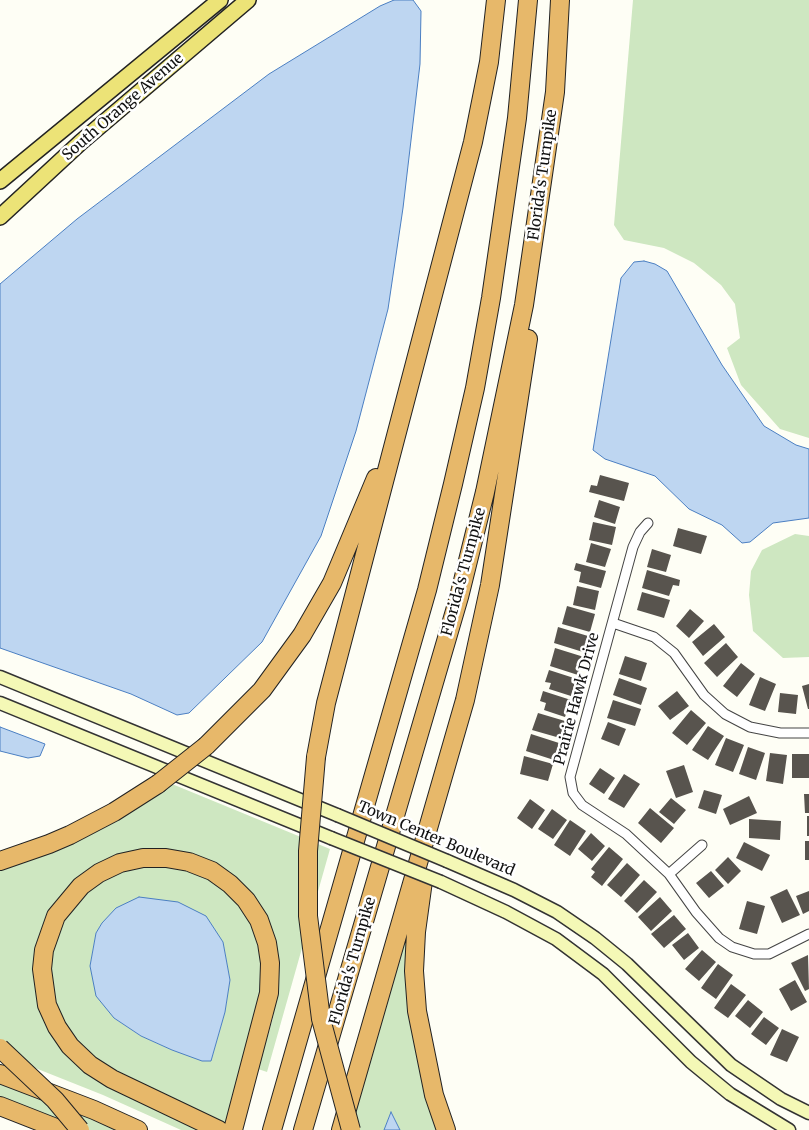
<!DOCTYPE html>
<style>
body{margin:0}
canvas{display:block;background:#fefef5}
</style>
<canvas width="809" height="1130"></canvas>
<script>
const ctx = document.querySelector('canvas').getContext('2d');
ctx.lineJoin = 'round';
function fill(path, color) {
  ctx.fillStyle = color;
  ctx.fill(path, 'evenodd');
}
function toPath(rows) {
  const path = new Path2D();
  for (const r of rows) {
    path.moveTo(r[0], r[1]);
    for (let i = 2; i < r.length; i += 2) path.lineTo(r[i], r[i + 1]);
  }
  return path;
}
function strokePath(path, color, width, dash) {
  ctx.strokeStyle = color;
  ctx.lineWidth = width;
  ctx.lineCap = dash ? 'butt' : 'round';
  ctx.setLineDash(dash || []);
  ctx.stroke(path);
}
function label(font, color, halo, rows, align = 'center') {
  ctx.font = font + ' Merriweather,serif';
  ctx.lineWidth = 5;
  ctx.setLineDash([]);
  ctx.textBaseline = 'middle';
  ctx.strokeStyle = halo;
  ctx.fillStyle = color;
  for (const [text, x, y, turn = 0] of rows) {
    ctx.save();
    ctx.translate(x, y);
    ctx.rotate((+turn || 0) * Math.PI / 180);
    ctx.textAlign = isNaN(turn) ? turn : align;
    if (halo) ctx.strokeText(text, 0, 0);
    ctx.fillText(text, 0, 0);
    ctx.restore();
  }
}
fill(toPath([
 [633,0,809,0,809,438,780,429,741,385,727,348,740,338,735,304,721,285,694,263,664,248,624,240,614,225],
 [795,534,809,536,809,657,783,658,753,631,749,595,751,571,762,550],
 [172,784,330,849,267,1072,258,1069,273,1018,276,993,239,882,123,854,44,927,54,1037,202,1130,181,1130,103,1095,0,1054,0,868,156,795],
 [157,864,187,869,216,882,243,909,254,927,259,941,264,980,229,1127,132,1083,92,1057,74,1040,56,1008,52,993,50,964,55,939,66,915,87,890,119,871],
 [206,917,223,942,230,980,225,1012,211,1061,172,1050,141,1036,114,1018,90,966,96,933,102,923],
 [409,916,417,1055,426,1095,439,1130,400,1130,391,1112,384,1130,349,1130],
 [0,1073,133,1130,80,1130,0,1099]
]), '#cee7c1');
const water = toPath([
 [394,0,413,0,421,11,420,64,403,208,388,309,356,431,321,536,262,642,189,713,177,715,131,694,0,648,0,284,77,219,269,74,380,6,394,0],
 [644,261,655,264,667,271,722,365,764,426,796,445,809,449,809,518,773,523,750,542,742,543,722,525,689,509,655,476,605,459,593,450,621,278,634,262,644,261],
 [0,727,45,744,40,756,28,758,0,751,0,727],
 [139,897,178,902,206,916,223,942,230,980,225,1012,211,1061,202,1061,172,1050,141,1036,114,1018,96,996,90,966,96,933,102,923,116,908,139,897],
 [391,1112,400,1130,384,1130,391,1112]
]);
fill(water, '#bed6f1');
strokePath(water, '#4b7fc2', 1);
fill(toPath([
 [600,475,629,483,624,501,589,492,591,485,597,486],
 [599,500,620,507,615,524,594,517],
 [593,522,616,527,612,545,589,540],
 [678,528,707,536,701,554,673,546],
 [591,543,611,549,605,567,586,562],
 [652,549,671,555,666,572,647,567],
 [576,563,606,571,601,588,579,582,581,572,574,570],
 [647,570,680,580,679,586,673,585,669,596,642,588],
 [577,586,599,591,595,610,573,605],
 [642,592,670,600,664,618,637,610],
 [567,606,595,614,590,632,562,624],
 [690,609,704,621,689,638,676,626],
 [714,624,725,637,703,656,692,642],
 [558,627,588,636,583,652,554,643],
 [726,643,738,657,717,677,704,663],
 [555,648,584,657,578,675,550,666],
 [625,656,647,663,641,681,619,674],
 [741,663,755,674,737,697,723,686],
 [549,670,577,679,571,696,549,689,551,683,545,682],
 [760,677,776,684,765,711,749,705],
 [619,678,647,688,641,705,613,695],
 [809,684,809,709,808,709,802,686],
 [543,691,571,700,565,717,544,710,546,703,540,701],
 [677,691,689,706,670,720,658,706],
 [780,693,798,695,796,714,778,712],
 [613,700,641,709,635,726,607,718],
 [691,710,706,723,687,745,672,733],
 [538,713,565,721,560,738,532,730],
 [608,722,626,729,619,746,601,739],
 [708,726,724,736,708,760,692,750],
 [531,734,559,743,554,760,526,751],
 [726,738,744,745,733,772,715,765],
 [748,747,765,753,756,780,739,774],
 [770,753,787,755,783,784,766,781],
 [792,754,809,754,809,778,792,778],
 [524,756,553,764,548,781,520,774],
 [684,765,693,792,676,798,666,771],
 [600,768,615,778,604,794,589,784],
 [624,774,640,784,624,808,608,799],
 [704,790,722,795,716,814,698,808],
 [804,794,809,794,809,813,805,813],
 [749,796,757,813,730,825,723,809],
 [671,798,686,810,674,824,659,812],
 [530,799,545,810,532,829,517,818],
 [650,808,674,828,661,843,638,823],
 [552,809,567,820,553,839,538,829],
 [807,816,809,816,809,836,807,836],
 [749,819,781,821,780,840,749,838],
 [570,820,586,831,570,856,554,845],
 [591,833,605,846,592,861,578,849],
 [805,841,809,841,809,860,805,860],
 [744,842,770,855,762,871,736,858],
 [609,847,623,859,602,886,591,877,595,872,591,869],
 [728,857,741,871,728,884,715,870],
 [627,863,640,875,621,897,607,885],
 [711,871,724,886,709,898,696,883],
 [644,880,657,892,637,913,624,901],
 [787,889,800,915,782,923,770,897],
 [809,891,809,911,803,914,796,896],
 [660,897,672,911,651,931,638,917],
 [747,901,765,906,757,934,739,929],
 [674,915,686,929,664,948,651,934],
 [688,933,699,948,684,960,672,945],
 [702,950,716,962,699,981,685,969],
 [808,955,809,989,805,991,791,963],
 [718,964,733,975,716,999,701,988],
 [795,980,807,1002,791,1011,779,989],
 [731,984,746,995,728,1018,714,1008],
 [748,1000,763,1012,750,1028,735,1016],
 [764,1017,779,1028,766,1045,751,1034],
 [782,1029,799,1037,787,1062,770,1055]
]), '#58544e');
const street = toPath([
 [648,523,640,532,633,547,570,777,573,793,582,805,626,834,669,874,696,912,719,938,732,947,754,954,769,954,809,934],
 [613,623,654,637,674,653,704,695,725,714,750,727,780,733,809,733],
 [669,874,702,845]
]);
const secondary = toPath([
 [0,677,337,815],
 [0,703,331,838],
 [447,861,514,890,557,912,595,938,627,964,731,1065,781,1099,809,1113],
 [441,882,506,912,556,939,603,974,691,1062,730,1094,789,1130]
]);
const primary = toPath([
 [0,181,220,0],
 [0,217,81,142,248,0]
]);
const highway = toPath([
 [206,746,262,690,302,635,332,583,376,478],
 [316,757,326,703,473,142,489,62,496,0],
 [0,861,49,844,70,835,114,812,158,784],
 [423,881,416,932,414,971,417,1011,434,1095,446,1130],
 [0,1074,94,1110,138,1130],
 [0,1106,61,1130],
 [219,1130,112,1079,90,1065,70,1046,57,1027,47,1005,42,969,44,950,56,916,81,886,99,873,120,863,143,858,166,858,189,862,212,871,230,884,246,900,259,920,267,943,270,963,269,993,233,1130],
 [272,1130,427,590,453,484,475,388,491,298,517,118,528,0],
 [303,1130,459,597,485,492,524,305,538,209,555,92,560,0],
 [341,1130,465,700,490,585,528,339]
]);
strokePath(street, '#444', 11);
strokePath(secondary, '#333', 15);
strokePath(primary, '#222', 18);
strokePath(highway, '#222', 20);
strokePath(street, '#fff', 9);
strokePath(secondary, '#f4f8b6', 12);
strokePath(primary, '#ece377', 15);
strokePath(highway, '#e7b86a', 18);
const secondaryBridge = toPath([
 [337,815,447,861],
 [331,838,441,882]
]);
const highwayBridge = toPath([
 [316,757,308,851,308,916,321,1019,351,1130],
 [158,784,206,746],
 [0,1048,55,1100,80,1130]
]);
strokePath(secondaryBridge, '#333', 15, []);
strokePath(highwayBridge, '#222', 20, []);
strokePath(secondaryBridge, '#f4f8b6', 12);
strokePath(highwayBridge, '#e7b86a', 18);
label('15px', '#111', '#fff', [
 ["South Orange Avenue",123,107,-41],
 ["Florida's Turnpike",543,175,-82],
 ["Florida's Turnpike",464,572,-75],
 ["Prairie Hawk Drive",577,699,-75],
 ["Town Center Boulevard",436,839,23],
 ["Florida's Turnpike",353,961,-74]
]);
</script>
